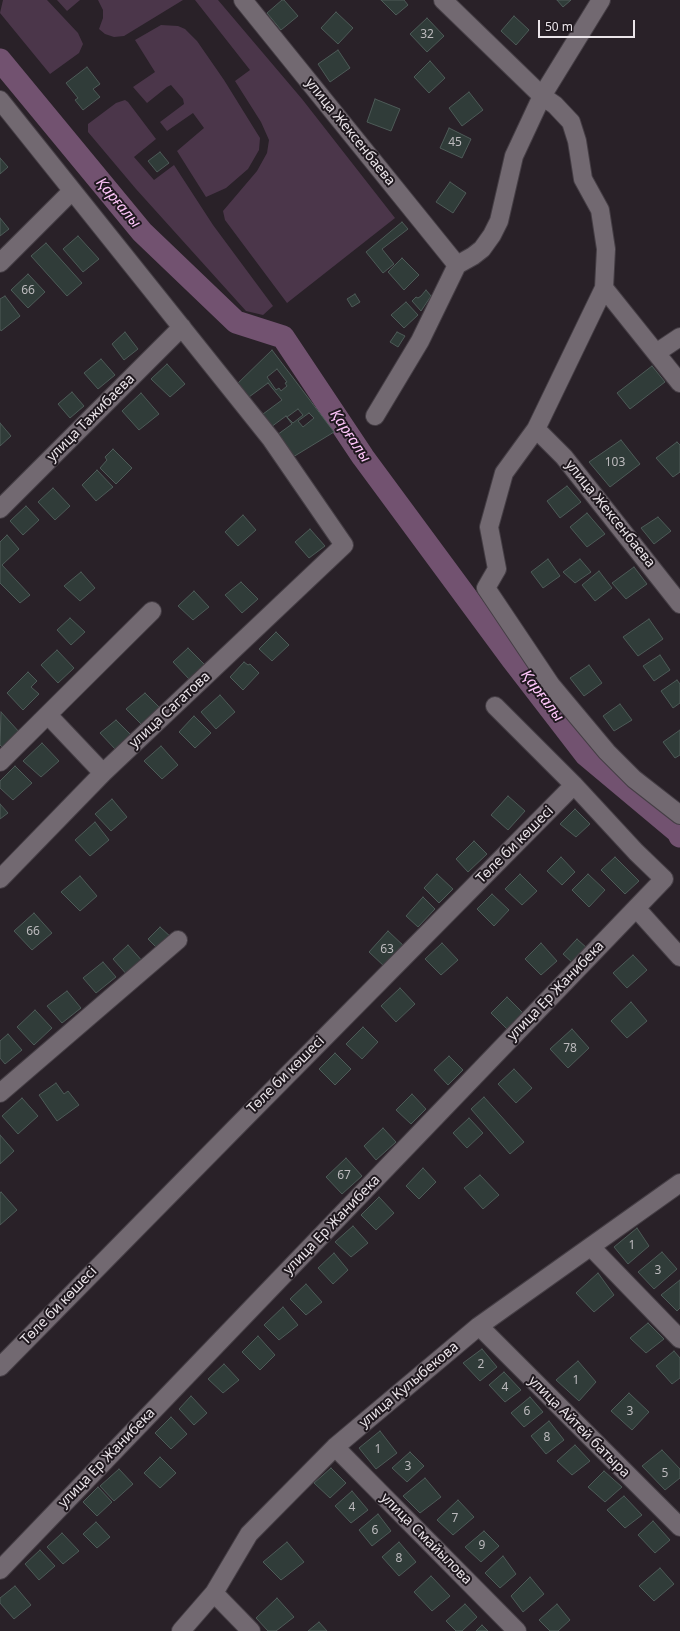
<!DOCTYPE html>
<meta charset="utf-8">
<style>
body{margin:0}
#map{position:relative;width:680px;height:1631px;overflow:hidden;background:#292128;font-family:"Noto Sans",sans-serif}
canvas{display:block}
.scale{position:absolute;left:538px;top:20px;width:97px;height:18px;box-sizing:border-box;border:2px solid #eae4e9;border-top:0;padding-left:5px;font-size:12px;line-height:14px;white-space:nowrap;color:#eae4e9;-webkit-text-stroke:3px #1f181e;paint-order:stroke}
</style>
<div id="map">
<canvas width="680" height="1631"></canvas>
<div class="scale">50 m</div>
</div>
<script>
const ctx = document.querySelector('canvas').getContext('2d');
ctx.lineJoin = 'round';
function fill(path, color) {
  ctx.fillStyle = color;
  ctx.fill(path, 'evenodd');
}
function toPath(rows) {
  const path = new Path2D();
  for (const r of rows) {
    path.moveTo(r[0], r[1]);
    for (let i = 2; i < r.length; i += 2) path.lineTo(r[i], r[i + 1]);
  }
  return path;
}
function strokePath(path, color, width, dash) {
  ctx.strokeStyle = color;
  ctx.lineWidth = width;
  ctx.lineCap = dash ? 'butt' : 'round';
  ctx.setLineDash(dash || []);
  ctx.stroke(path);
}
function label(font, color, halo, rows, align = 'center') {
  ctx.font = font + ' "Noto Sans",sans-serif';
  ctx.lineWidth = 4;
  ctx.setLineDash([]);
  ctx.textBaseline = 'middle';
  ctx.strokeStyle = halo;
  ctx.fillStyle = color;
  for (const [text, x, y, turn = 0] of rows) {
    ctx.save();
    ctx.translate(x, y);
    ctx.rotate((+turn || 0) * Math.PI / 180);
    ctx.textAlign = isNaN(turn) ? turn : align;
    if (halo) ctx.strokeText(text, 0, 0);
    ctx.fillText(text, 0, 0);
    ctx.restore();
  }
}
fill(toPath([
 [3,0,47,0,78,33,83,44,79,53,50,74,0,13],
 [57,0,80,0,67,11],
 [98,0,183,0,124,36,114,37,105,34,99,29,103,18,103,10],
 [195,0,218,0,302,99,395,218,287,303,225,220,223,211,257,171,267,153,269,140,261,122,235,81,250,70],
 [161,25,178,26,185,29,197,41,224,80,260,138,259,150,248,169,226,188,206,197,177,151,204,128,193,113,167,131,160,122,184,104,183,99,171,85,167,87,147,103,133,87,155,72,135,40],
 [125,100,128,102,156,139,134,157,154,180,174,165,213,225,273,306,263,315,246,311,136,189,88,132,88,124,116,103]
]), '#4b364a');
strokePath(toPath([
 [0,60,142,232,236,322,283,337,363,457,512,659,586,755,678,832,680,836]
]), '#725270', 23);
const building = toPath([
 [282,0,284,0,298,16,281,30,267,13,282,0],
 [381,0,404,0,408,5,396,15,381,0],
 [557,0,571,0,563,7,557,0],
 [336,12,353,28,338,44,321,28,336,12],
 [514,16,529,30,516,45,501,31,514,16],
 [427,18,444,36,427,52,410,34,427,18],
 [338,50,350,68,330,82,318,64,338,50],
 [430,61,445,78,429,93,414,77,430,61],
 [87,67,100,84,93,89,100,97,83,110,75,100,78,98,66,83,87,67],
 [469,92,483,110,462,126,449,108,469,92],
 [375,99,400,109,391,131,367,122,375,99],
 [449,128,471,139,462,158,440,148,449,128],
 [160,152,169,163,157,172,148,161,160,152],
 [0,158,8,167,0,174,0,158],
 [450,182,466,193,453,213,436,202,450,182],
 [0,218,9,229,0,236,0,218],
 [402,222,408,229,382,249,394,264,383,273,366,252,402,222],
 [78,236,99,259,83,272,63,249,78,236],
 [46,243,82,283,67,296,31,256,46,243],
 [402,258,419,275,404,290,388,272,402,258],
 [28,274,45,292,28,308,11,290,28,274],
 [426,290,431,296,421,311,412,301,416,297,418,298,421,296,426,290],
 [355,294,360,302,352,307,347,299,355,294],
 [5,296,20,316,1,331,0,329,0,299,5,296],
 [406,302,418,315,404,328,391,315,406,302],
 [125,332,138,349,124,360,112,344,125,332],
 [397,332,405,336,398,347,390,342,397,332],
 [272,350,334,432,293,457,234,387,272,350],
 [101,359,115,375,98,389,84,373,101,359],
 [167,364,185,384,170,397,151,379,167,364],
 [652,366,665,382,630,409,617,393,652,366],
 [277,369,287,382,285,383,287,386,281,391,279,388,276,390,267,377,277,369],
 [268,383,282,400,263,414,249,397,268,383],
 [72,392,84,406,70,418,58,404,72,392],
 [141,393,159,414,139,430,122,411,141,393],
 [298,409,303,415,293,423,287,417,298,409],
 [309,413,314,418,303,427,298,421,309,413],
 [286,416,292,424,277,435,271,427,286,416],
 [0,423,11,436,0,446,0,423],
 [621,440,640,464,610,487,589,462,621,440],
 [677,442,680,445,680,472,673,477,656,458,677,442],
 [113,449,132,468,116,484,100,468,107,460,105,457,113,449],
 [97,470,113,487,96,501,82,485,97,470],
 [567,486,581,502,560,518,547,501,567,486],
 [53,488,70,506,55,520,38,502,53,488],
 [26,506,39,520,23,535,10,521,26,506],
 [587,513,605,534,587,547,570,527,587,513],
 [243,515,256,530,238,546,225,532,243,515],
 [658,517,671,531,654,544,641,528,658,517],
 [310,529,325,546,309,558,295,542,310,529],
 [7,535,19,549,2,565,30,595,20,603,0,583,0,542,7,535],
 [548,559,560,576,543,588,531,572,548,559],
 [580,559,591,572,575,583,563,572,580,559],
 [634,567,647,584,626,599,612,583,634,567],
 [599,571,612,588,595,601,582,585,599,571],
 [81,572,95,588,80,601,64,586,81,572],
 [241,582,258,599,242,613,225,595,241,582],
 [194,591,209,607,193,620,178,606,194,591],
 [70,618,85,632,71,645,57,630,70,618],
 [649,619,663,639,638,656,623,637,649,619],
 [276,632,289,645,272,661,259,649,276,632],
 [188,648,205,665,189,679,173,662,188,648],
 [57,650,74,668,58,683,41,665,57,650],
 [660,655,670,670,654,681,643,666,660,655],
 [244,662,248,665,250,664,259,673,243,690,230,677,244,662],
 [589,665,602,683,584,696,570,678,589,665],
 [28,672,37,681,31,687,39,694,23,710,7,693,28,672],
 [677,680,680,684,680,703,673,708,661,691,677,680],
 [145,693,160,708,141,724,126,709,145,693],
 [220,695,235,712,216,729,201,712,220,695],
 [620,704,632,720,614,731,603,716,620,704],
 [1,712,20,733,3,748,0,745,1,712],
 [194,716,211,733,195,748,179,732,194,716],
 [116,720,131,735,115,749,100,733,116,720],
 [680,730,680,755,675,758,663,742,680,730],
 [42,743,59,761,41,777,23,761,42,743],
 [161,746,178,765,162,779,144,761,161,746],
 [15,766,32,783,13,800,0,788,0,781,15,766],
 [508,796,525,811,508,830,491,815,508,796],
 [112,799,127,817,111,831,95,814,112,799],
 [0,804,8,813,0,819,0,804],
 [575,809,590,824,576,837,560,824,575,809],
 [95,822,109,840,90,856,75,840,95,822],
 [474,841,487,854,468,872,456,859,474,841],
 [561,857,575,872,562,885,547,871,561,857],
 [615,857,639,881,625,894,601,870,615,857],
 [437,874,453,889,439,903,424,888,437,874],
 [520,874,537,891,522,905,505,889,520,874],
 [588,874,605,890,589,907,572,890,588,874],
 [80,876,97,896,80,911,61,892,80,876],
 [492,894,509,910,494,926,477,909,492,894],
 [423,897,435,909,418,927,406,916,423,897],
 [34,913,52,933,32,950,14,931,34,913],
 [160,927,172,938,160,951,148,939,160,927],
 [388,931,406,948,386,968,369,952,388,931],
 [577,939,588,949,574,964,563,954,577,939],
 [442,943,458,960,441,975,425,959,442,943],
 [541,943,557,961,541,975,525,959,541,943],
 [128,945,144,963,129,977,113,959,128,945],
 [633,955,647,970,627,988,613,973,633,955],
 [103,962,116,977,96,993,83,978,103,962],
 [400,988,415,1004,396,1022,381,1006,400,988],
 [67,991,81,1008,62,1023,47,1006,67,991],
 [507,997,525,1015,508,1030,491,1013,507,997],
 [631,1002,647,1021,627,1038,611,1021,631,1002],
 [35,1010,52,1028,34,1045,17,1027,35,1010],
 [363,1027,378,1042,362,1059,346,1044,363,1027],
 [572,1029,589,1048,568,1068,550,1049,572,1029],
 [8,1034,22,1050,5,1064,0,1058,0,1041,8,1034],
 [335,1053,351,1069,335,1085,319,1069,335,1053],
 [449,1056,463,1070,448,1085,434,1070,449,1056],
 [514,1069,532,1088,516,1103,498,1084,514,1069],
 [56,1083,64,1094,68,1091,79,1105,57,1121,39,1095,56,1083],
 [412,1094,426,1109,411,1124,396,1110,412,1094],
 [484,1097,524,1142,510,1154,471,1109,484,1097],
 [22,1098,38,1116,18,1134,2,1116,22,1098],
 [469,1118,483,1133,467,1148,453,1133,469,1118],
 [383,1128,396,1142,376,1160,364,1146,383,1128],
 [0,1135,14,1151,0,1164,0,1135],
 [346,1158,362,1176,342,1194,326,1177,346,1158],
 [423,1168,436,1182,419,1199,406,1186,423,1168],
 [480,1175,499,1195,483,1209,464,1188,480,1175],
 [1,1192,17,1210,0,1225,0,1193,1,1192],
 [379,1197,394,1213,376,1230,361,1215,379,1197],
 [353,1226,368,1243,351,1257,335,1242,353,1226],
 [637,1228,649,1246,628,1264,614,1247,637,1228],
 [662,1252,677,1269,654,1289,638,1272,662,1252],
 [334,1253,348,1270,333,1284,318,1268,334,1253],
 [598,1273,614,1295,594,1312,576,1293,598,1273],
 [680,1280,680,1308,677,1311,661,1295,680,1280],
 [306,1284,322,1302,306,1315,290,1299,306,1284],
 [283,1307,298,1325,279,1340,264,1325,283,1307],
 [648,1323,664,1339,646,1353,630,1338,648,1323],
 [258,1336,275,1355,260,1370,242,1352,258,1336],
 [482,1349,497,1367,480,1381,463,1363,482,1349],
 [674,1351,680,1358,680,1378,672,1384,656,1366,674,1351],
 [578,1361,596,1382,579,1401,556,1380,578,1361],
 [224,1364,239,1380,223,1393,208,1379,224,1364],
 [504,1372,521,1390,505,1402,489,1385,504,1372],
 [629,1393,649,1412,632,1430,611,1411,629,1393],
 [191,1396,207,1413,194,1425,179,1409,191,1396],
 [530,1397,543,1412,524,1427,511,1413,530,1397],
 [171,1417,187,1434,171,1449,155,1433,171,1417],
 [549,1421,564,1440,546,1454,531,1436,549,1421],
 [380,1431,397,1453,376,1469,359,1448,380,1431],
 [575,1445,590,1461,572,1475,557,1461,575,1445],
 [662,1450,680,1469,680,1478,665,1490,642,1466,662,1450],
 [410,1452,424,1466,407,1482,392,1468,410,1452],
 [160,1457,176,1473,160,1488,144,1473,160,1457],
 [331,1468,346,1483,330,1498,314,1483,331,1468],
 [119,1469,133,1484,114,1501,100,1486,119,1469],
 [604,1471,622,1487,605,1502,588,1487,604,1471],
 [425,1478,441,1497,420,1513,403,1496,425,1478],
 [98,1487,112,1502,97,1516,83,1502,98,1487],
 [352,1491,368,1510,351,1523,335,1506,352,1491],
 [624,1496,642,1515,625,1528,607,1510,624,1496],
 [458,1500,474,1517,453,1535,437,1520,458,1500],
 [378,1514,391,1531,372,1546,359,1530,378,1514],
 [653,1521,670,1540,655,1553,638,1535,653,1521],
 [96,1522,110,1537,97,1548,83,1534,96,1522],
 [484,1531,499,1546,481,1562,465,1547,484,1531],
 [62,1533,79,1551,63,1564,47,1547,62,1533],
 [287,1542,304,1562,281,1580,263,1562,287,1542],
 [399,1542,416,1562,399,1576,382,1557,399,1542],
 [40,1550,55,1566,39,1580,25,1564,40,1550],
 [503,1556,516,1574,500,1588,485,1573,503,1556],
 [660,1568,674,1584,654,1601,639,1586,660,1568],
 [431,1576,450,1596,432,1611,414,1592,431,1576],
 [530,1577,544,1594,523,1612,511,1596,530,1577],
 [15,1586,31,1605,14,1619,0,1603,0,1598,15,1586],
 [277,1598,294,1617,276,1631,268,1631,256,1618,277,1598],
 [465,1604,477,1617,462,1631,456,1631,446,1621,465,1604],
 [557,1604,570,1620,558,1631,550,1631,539,1620,557,1604],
 [319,1622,327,1631,308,1631,319,1622],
 [482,1625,488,1631,476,1631,482,1625]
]);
fill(building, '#303c39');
strokePath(building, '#4e5b58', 1);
const minor = toPath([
 [243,0,457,265],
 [443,0,542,96,555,105,571,122,577,141,583,179,600,210,606,249,604,288,680,383],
 [0,100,271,439,344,545,103,773,0,879],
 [0,263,72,191],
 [604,288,536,429,504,473,489,527,497,569,486,588,551,685,607,752,634,779,680,815],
 [656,353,680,337],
 [375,416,420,341,457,265,473,256,482,249,492,235,499,221,514,156,542,96,601,0],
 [536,429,564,457,680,604],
 [0,509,182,327],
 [48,715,103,773],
 [0,762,152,611],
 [636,908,680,957],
 [0,1093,178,940],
 [591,1247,680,1339],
 [479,1326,680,1527],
 [0,1367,242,1121,574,785],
 [335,1447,517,1631],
 [0,1570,664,879,636,852,574,785,495,706],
 [214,1593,251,1631],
 [181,1631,214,1593,249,1534,335,1447,479,1326,680,1183]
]);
strokePath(minor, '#453e45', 20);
strokePath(minor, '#726971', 18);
label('12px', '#bcbabd', null, [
 ["32",427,35],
 ["45",455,143],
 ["66",28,291],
 ["103",615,463],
 ["66",33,932],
 ["63",387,950],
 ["78",570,1049],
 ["67",344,1176],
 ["1",632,1246],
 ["3",658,1271],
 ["2",481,1365],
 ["1",576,1381],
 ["4",505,1388],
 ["6",527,1412],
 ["3",630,1412],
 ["8",547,1438],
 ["1",378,1450],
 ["3",408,1467],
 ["5",665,1474],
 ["4",352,1508],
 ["7",455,1519],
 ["6",375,1531],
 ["9",482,1546],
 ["8",399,1559]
]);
label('14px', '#eae4e9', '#1f181e', [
 ["улица Жексенбаева",350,132,51],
 ["улица Тажибаева",91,418,-45],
 ["улица Жексенбаева",610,514,51],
 ["улица Сагатова",170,710,-43],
 ["Төле би көшесі",515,845,-45],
 ["улица Ер Жанибека",556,991,-46],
 ["Төле би көшесі",286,1075,-45],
 ["улица Ер Жанибека",332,1225,-46],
 ["Төле би көшесі",59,1306,-46],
 ["улица Кулыбекова",409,1385,-40],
 ["улица Айтей батыра",579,1427,45],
 ["улица Ер Жанибека",107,1458,-46],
 ["улица Смайылова",426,1539,45]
]);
label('italic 15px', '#fec6fa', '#1f181e', [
 ["Қарғалы",118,203,50],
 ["Қарғалы",350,436,56],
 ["Қарғалы",542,696,53]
]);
</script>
